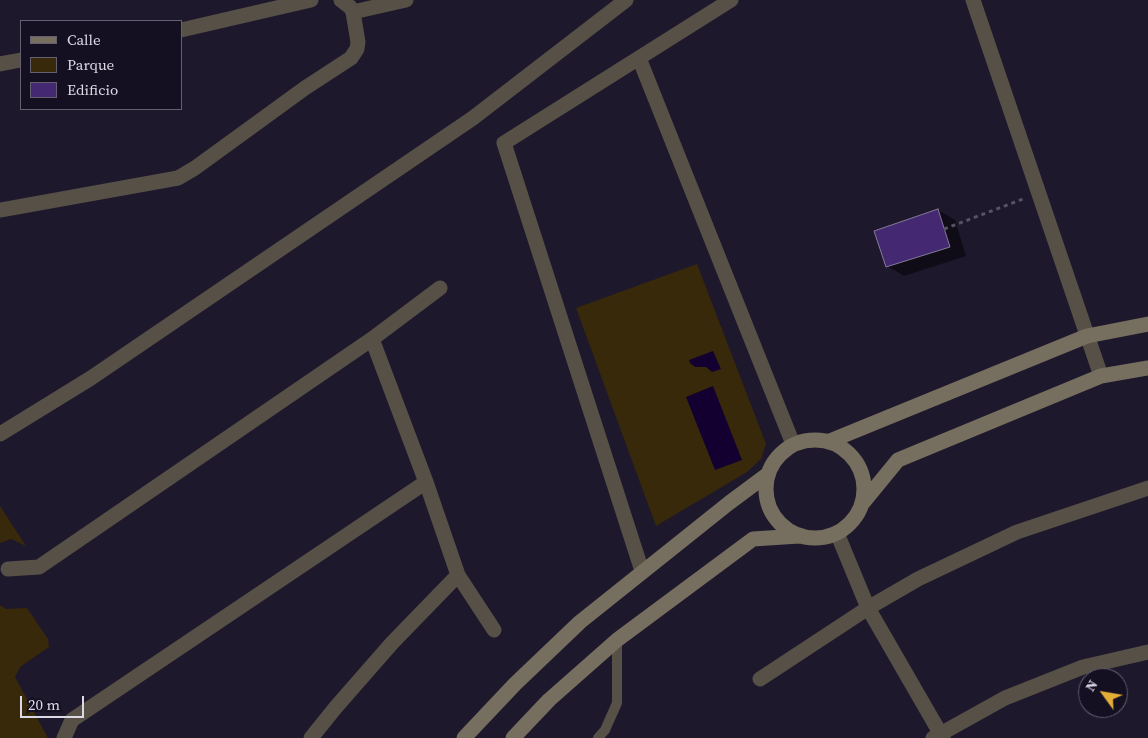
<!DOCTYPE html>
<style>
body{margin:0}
#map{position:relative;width:1148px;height:738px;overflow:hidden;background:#1e182c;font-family:"Source Serif 4",serif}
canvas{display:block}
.legend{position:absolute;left:20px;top:20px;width:162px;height:90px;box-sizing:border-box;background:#150f22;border:1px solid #656070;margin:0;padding:6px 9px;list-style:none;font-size:15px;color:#dcd9e6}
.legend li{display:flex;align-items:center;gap:10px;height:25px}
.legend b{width:25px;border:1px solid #656070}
.north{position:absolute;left:1078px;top:668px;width:50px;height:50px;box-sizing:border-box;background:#150f22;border:1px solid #656070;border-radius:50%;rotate:302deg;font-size:14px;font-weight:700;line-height:20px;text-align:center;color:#dcd9e6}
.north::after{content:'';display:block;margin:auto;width:18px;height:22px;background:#e3ae35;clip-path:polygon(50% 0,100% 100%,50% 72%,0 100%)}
.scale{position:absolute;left:20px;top:696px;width:64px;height:22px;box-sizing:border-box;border:2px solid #dcd9e6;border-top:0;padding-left:6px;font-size:15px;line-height:18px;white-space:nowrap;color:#dcd9e6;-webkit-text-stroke:4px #150f22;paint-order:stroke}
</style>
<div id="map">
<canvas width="1148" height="738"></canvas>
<ul class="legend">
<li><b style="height:6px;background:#766e5e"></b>Calle</li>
<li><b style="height:14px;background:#37290a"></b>Parque</li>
<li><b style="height:14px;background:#442872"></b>Edificio</li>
</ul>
<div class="north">N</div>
<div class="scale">20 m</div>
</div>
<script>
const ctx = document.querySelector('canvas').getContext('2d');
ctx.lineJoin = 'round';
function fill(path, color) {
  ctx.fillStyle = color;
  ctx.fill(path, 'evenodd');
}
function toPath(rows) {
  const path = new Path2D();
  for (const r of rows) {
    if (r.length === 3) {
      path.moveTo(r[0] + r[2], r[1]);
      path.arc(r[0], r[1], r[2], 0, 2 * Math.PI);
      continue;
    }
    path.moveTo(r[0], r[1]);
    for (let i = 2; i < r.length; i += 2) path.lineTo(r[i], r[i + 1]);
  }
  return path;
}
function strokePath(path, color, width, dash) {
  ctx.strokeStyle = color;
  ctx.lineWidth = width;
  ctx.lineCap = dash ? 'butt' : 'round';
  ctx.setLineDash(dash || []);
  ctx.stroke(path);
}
fill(toPath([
 [697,264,766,444,761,459,747,472,656,526,576,308],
 [0,506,26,546,11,539,0,543],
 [0,605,6,609,27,608,48,639,49,647,20,667,15,677,48,738,0,738]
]), '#37290a');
fill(toPath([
 [713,351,721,369,712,372,706,367,695,367,690,363,689,360],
 [713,386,742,460,715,470,686,397]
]), '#140030');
fill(toPath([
 [938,210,955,220,966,256,904,276,887,266]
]), '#0007');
const building = toPath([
 [938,209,950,247,886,267,874,231,938,209]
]);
fill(building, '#442872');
strokePath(building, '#837c95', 1);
strokePath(toPath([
 [944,229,1023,199]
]), '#575264', 3, [4, 4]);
strokePath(toPath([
 [598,738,605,730,617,703,617,640]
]), '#565047', 10);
strokePath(toPath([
 [973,0,1101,376],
 [353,12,406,0],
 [181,30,311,0],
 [639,58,793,444],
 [0,64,21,60],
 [0,210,178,178,195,168,305,88,351,58,357,49,358,42,353,12,350,7,341,0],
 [372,339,426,482,458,575,494,630],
 [0,434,91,378,473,118,626,0],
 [837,533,868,608,943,738],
 [8,569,39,567,372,339,440,288],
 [642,571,504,143,731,0],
 [760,679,868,608,918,579,1017,532,1148,488],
 [64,738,72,720,426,482],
 [311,738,336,707,392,643,458,575],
 [933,738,1005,698,1083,667,1148,652]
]), '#565047', 15);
strokePath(toPath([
 [815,489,49],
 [830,441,1087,336,1148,324],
 [862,504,898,460,1101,376,1148,368],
 [464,738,515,684,580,622,729,503,768,474],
 [513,738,549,700,617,640,753,539,799,536]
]), '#766e5e', 15);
</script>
